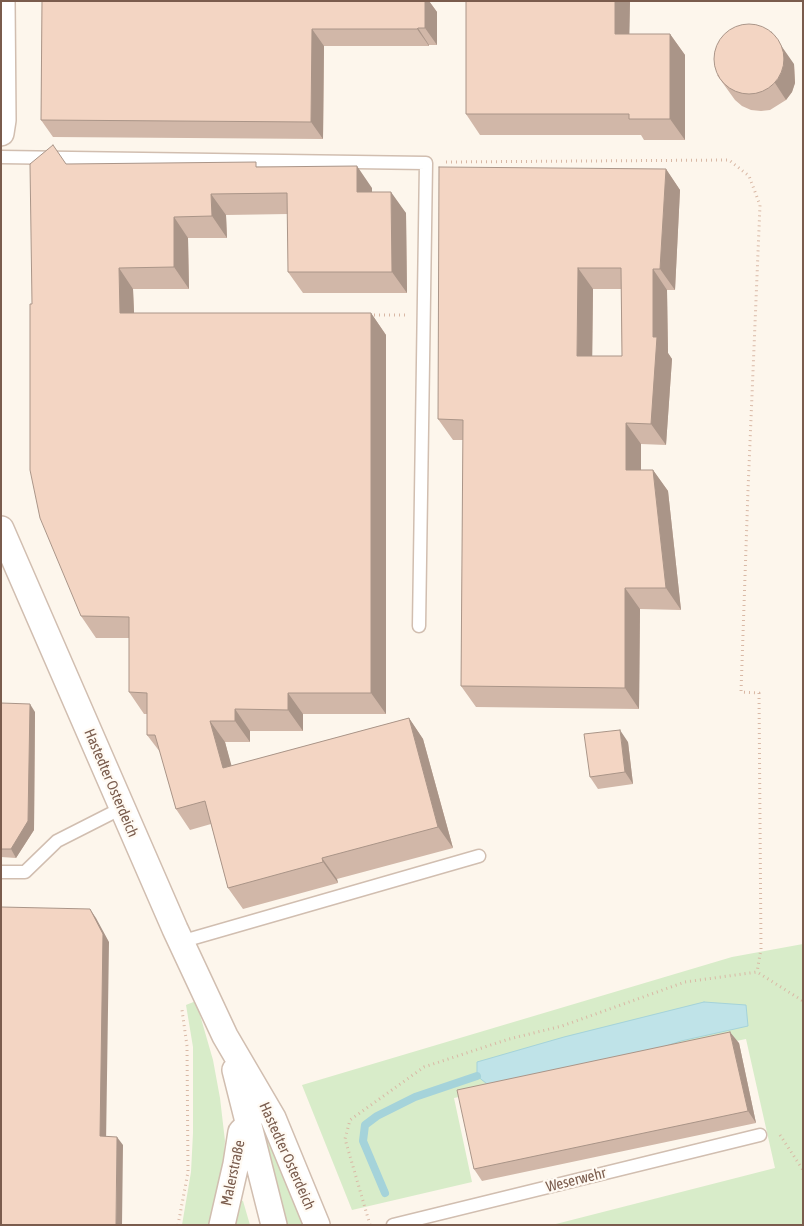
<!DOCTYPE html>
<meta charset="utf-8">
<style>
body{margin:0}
#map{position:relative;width:804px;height:1226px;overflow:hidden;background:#fdf6ec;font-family:"Asap Condensed",sans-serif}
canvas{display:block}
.frame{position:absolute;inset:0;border:2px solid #7a5c4d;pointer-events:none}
</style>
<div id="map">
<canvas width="804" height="1226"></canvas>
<div class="frame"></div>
</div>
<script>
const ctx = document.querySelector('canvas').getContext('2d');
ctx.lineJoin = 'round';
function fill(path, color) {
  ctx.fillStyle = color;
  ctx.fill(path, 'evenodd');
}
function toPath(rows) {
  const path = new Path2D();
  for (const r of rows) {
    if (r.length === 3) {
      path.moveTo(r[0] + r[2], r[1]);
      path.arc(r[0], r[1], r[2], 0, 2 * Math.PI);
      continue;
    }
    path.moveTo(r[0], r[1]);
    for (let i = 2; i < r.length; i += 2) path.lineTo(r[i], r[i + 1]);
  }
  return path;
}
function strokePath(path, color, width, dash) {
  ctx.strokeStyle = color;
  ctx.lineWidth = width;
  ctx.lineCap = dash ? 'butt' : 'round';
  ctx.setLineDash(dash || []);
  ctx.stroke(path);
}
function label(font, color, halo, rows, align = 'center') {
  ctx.font = font + ' "Asap Condensed",sans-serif';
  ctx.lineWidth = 4.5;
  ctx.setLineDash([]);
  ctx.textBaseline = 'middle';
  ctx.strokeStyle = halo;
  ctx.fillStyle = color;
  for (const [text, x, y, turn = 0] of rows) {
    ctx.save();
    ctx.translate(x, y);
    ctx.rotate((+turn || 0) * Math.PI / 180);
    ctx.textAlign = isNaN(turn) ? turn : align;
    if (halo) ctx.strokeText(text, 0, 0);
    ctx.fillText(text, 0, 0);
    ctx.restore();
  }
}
fill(toPath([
 [803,944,803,1225,552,1225,775,1168,746,1039,454,1098,472,1182,352,1210,302,1085,732,957],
 [196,1001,213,1060,220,1098,225,1141,222,1182,212,1225,182,1225,191,1172,193,1133,193,1047,186,1005],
 [256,1107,307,1225,283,1225],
 [241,1200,243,1201,250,1225,234,1225]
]), '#d8ecc9');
const water = toPath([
 [704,1002,746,1005,748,1026,681,1041,651,1051,491,1087,477,1076,477,1062,564,1037,704,1002]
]);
fill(water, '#bfe3e8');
strokePath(water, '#a5d3da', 1);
strokePath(toPath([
 [385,1193,363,1141,365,1125,377,1116,415,1097,477,1076]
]), '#a5d3da', 8);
const lane = toPath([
 [1,157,426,163,419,626],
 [1,872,25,872,57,841,122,808],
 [180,942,479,856],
 [393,1225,760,1135]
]);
const street = toPath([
 [1,133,3,120,2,1],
 [1,529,175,929,225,1036,273,1118,317,1225],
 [235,1070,274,1225],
 [222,1225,236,1164,241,1132,249,1124]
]);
strokePath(lane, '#d1beb0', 15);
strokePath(street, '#d1beb0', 28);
strokePath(toPath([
 [446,162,729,160,749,176,760,205,748,490,741,692,759,693,761,949,757,972],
 [369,315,405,315],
 [780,1135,803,1170],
 [178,1225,188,1172,187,1046,182,1010],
 [370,1225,345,1139,350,1120,424,1067,509,1039,562,1026,685,982,757,972,803,1001]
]), '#d9b8a5', 3, [1, 4]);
strokePath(lane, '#fff', 12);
strokePath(street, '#fff', 25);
fill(toPath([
 [42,1,429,1,437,12,437,45,429,45,429,46,324,46,323,139,53,137,41,120],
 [466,1,630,1,629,34,670,34,685,55,685,140,644,140,641,135,480,135,466,114],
 [794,64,795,83,792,92,786,100,770,110,761,111,751,110,742,106,735,100,717,75],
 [66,164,260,167,372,188,372,192,406,213,407,293,303,293,288,272,288,214,226,215,227,238,188,238,189,289,133,289,134,313,371,313,386,335,386,714,303,714,303,731,250,731,250,742,225,742,231,766,409,718,423,739,453,848,337,879,338,883,243,909,228,888,211,824,190,830,176,809,160,752,147,735,147,714,144,714,129,692,129,638,96,638,81,616,32,304],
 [666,169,680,190,675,290,667,290,668,353,672,359,666,445,641,444,641,470,653,470,668,491,681,610,640,609,639,709,476,707,461,686,463,440,453,440,438,419],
 [593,289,621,289,622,356,592,356],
 [1,703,35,712,34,830,16,858,1,857],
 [628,742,633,784,598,789,590,777],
 [739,1043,756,1123,482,1181,474,1169]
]), '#d1b7a8');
fill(toPath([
 [421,1,429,1,437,12,437,45,425,28],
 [615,1,630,1,629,55,615,34],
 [418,28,429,45,429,46,417,29],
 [312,29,324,46,323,139,311,122],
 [771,31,794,64,795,83,792,92,786,100,775,83],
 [670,34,685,55,685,140,670,119],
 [357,166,372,188,372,213,357,192],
 [666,169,680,190,675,290,660,269],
 [391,192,406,213,407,293,392,272],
 [211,194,226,215,227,238,212,216],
 [174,217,188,238,189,289,174,267],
 [119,268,133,289,135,334,120,313],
 [578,268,593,289,592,377,577,356],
 [653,269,667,290,668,353,672,359,666,445,651,424,653,337],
 [371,313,386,335,386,714,371,693],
 [626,423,641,444,641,491,626,470],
 [653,470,668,491,681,610,666,588],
 [625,588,640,609,639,709,625,688],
 [288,693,303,714,303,731,288,710],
 [30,704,35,712,34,830,16,858,11,849],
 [235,709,250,731,250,742,235,721],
 [409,718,423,739,453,848,438,827],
 [210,721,225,742,238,789,223,768],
 [620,730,628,742,633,784,625,772],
 [322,858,337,879,338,883,323,862],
 [90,909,96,918,109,942,106,1144,100,1136],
 [730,1032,739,1043,756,1123,748,1111],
 [117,1137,123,1145,122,1225,116,1225]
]), '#aa9588');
const building = toPath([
 [42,1,425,1,425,28,418,28,417,29,312,29,311,122,41,120,42,1],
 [466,1,615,1,615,34,670,34,670,119,629,119,629,114,466,114,466,1],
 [749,59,35],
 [53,145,66,164,256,162,256,167,357,166,357,192,391,192,392,272,288,272,287,193,211,194,212,216,174,217,174,267,119,268,120,313,371,313,371,693,288,693,288,710,235,709,235,721,210,721,223,768,409,718,438,827,322,858,323,862,228,888,205,801,176,809,155,735,147,735,147,693,129,692,129,617,81,616,40,518,30,470,30,304,32,304,30,164,53,145],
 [439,167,666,169,660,269,653,269,653,337,657,337,651,424,626,423,626,470,653,470,666,588,625,588,625,688,461,686,463,420,438,419,439,167],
 [578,268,621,268,622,356,577,356,578,268],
 [1,703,30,704,28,821,11,849,1,849,1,703],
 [620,730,625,772,590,777,584,734,620,730],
 [1,907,90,909,103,934,100,1136,117,1137,116,1225,1,1225,1,907],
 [730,1032,748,1111,474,1169,457,1090,730,1032]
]);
fill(building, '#f3d5c3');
strokePath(building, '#aa9588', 1);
label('15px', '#7a5c4d', '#fffaf3', [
 ["Hastedter Osterdeich",111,783,67],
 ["Hastedter Osterdeich",287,1156,66],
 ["Malerstraße",233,1173,-78],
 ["Weserwehr",576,1180,-14]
]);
</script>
